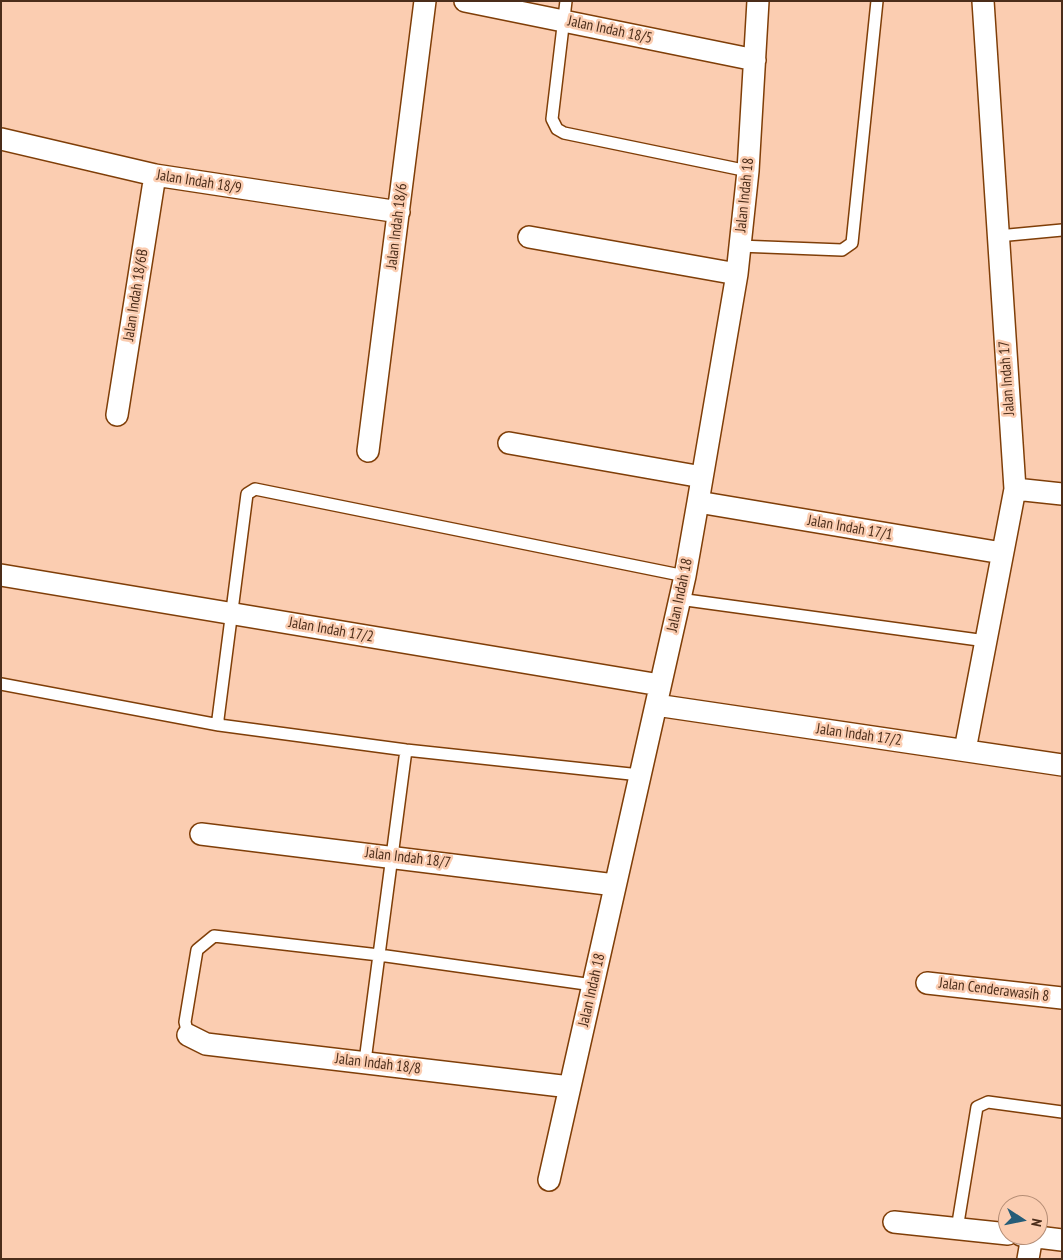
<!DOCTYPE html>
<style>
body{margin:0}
#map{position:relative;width:1063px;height:1260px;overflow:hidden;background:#fbcdb1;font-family:"PT Sans Narrow",sans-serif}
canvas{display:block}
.frame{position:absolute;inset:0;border:2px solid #4b2d1a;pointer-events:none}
.north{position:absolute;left:998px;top:1195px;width:50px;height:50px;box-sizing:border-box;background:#fbcdb1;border:1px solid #b58d75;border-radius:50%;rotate:101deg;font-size:14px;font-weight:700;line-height:20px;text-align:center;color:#4b2d1a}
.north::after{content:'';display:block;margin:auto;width:18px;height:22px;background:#265d78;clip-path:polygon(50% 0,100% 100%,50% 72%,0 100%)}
</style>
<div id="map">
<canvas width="1063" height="1260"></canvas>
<div class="frame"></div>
<div class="north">N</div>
</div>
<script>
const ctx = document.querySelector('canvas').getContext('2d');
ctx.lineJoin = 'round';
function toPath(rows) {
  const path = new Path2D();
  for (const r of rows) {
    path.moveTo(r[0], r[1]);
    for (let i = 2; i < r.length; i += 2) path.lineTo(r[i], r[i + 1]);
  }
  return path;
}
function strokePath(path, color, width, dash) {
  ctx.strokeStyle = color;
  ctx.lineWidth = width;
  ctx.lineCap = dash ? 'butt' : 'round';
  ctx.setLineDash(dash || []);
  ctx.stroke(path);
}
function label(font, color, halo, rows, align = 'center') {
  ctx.font = font + ' "PT Sans Narrow",sans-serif';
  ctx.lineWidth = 5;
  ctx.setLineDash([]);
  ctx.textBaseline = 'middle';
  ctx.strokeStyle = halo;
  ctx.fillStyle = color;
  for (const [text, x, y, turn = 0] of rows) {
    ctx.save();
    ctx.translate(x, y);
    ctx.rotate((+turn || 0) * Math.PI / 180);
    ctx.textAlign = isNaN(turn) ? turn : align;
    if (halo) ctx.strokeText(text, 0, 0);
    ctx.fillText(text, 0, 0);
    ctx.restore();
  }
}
const lane = toPath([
 [566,1,552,119,557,129,564,133,748,171],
 [998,236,1062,230],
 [739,246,842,250,852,243,877,1],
 [679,599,986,641],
 [1,684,219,725,406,750,640,775],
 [219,725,218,719,247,494,255,489,685,576],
 [188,1035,185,1022,197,950,214,936,379,955,593,985],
 [365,1061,406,750],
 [957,1229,977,1107,988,1102,1062,1112]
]);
const street = toPath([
 [465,1,755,60],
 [1,139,155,175,399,212],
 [529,237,737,274],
 [117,415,155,175],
 [509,443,702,477],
 [368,451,425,1],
 [1015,489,1062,494],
 [698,502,1002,553],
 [1,575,660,685],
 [656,705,1062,765],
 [965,750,1015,489,983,1],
 [201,834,615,885],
 [927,983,1062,998],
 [188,1035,206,1044,570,1087],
 [549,1180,685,576,698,502,737,274,748,171,758,1],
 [894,1222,1008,1234],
 [1021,1235,1062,1240],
 [1028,1259,1032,1236]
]);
strokePath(lane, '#7f3e08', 14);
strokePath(street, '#7f3e08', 24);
strokePath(lane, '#fff', 11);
strokePath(street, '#fff', 21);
label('15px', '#4b2d1a', '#fbcdb1', [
 ["Jalan Indah 18/5",610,30,12],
 ["Jalan Indah 18/9",199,182,9],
 ["Jalan Indah 18",745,195,-84],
 ["Jalan Indah 18/6",397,226,-83],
 ["Jalan Indah 18/6B",136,295,-81],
 ["Jalan Indah 17",1007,378,-94],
 ["Jalan Indah 17/1",850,528,10],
 ["Jalan Indah 18",680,595,-78],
 ["Jalan Indah 17/2",331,630,10],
 ["Jalan Indah 17/2",859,735,8],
 ["Jalan Indah 18/7",408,858,7],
 ["Jalan Indah 18",592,990,-77],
 ["Jalan Cenderawasih 8",994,990,7],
 ["Jalan Indah 18/8",378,1064,7]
]);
</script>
